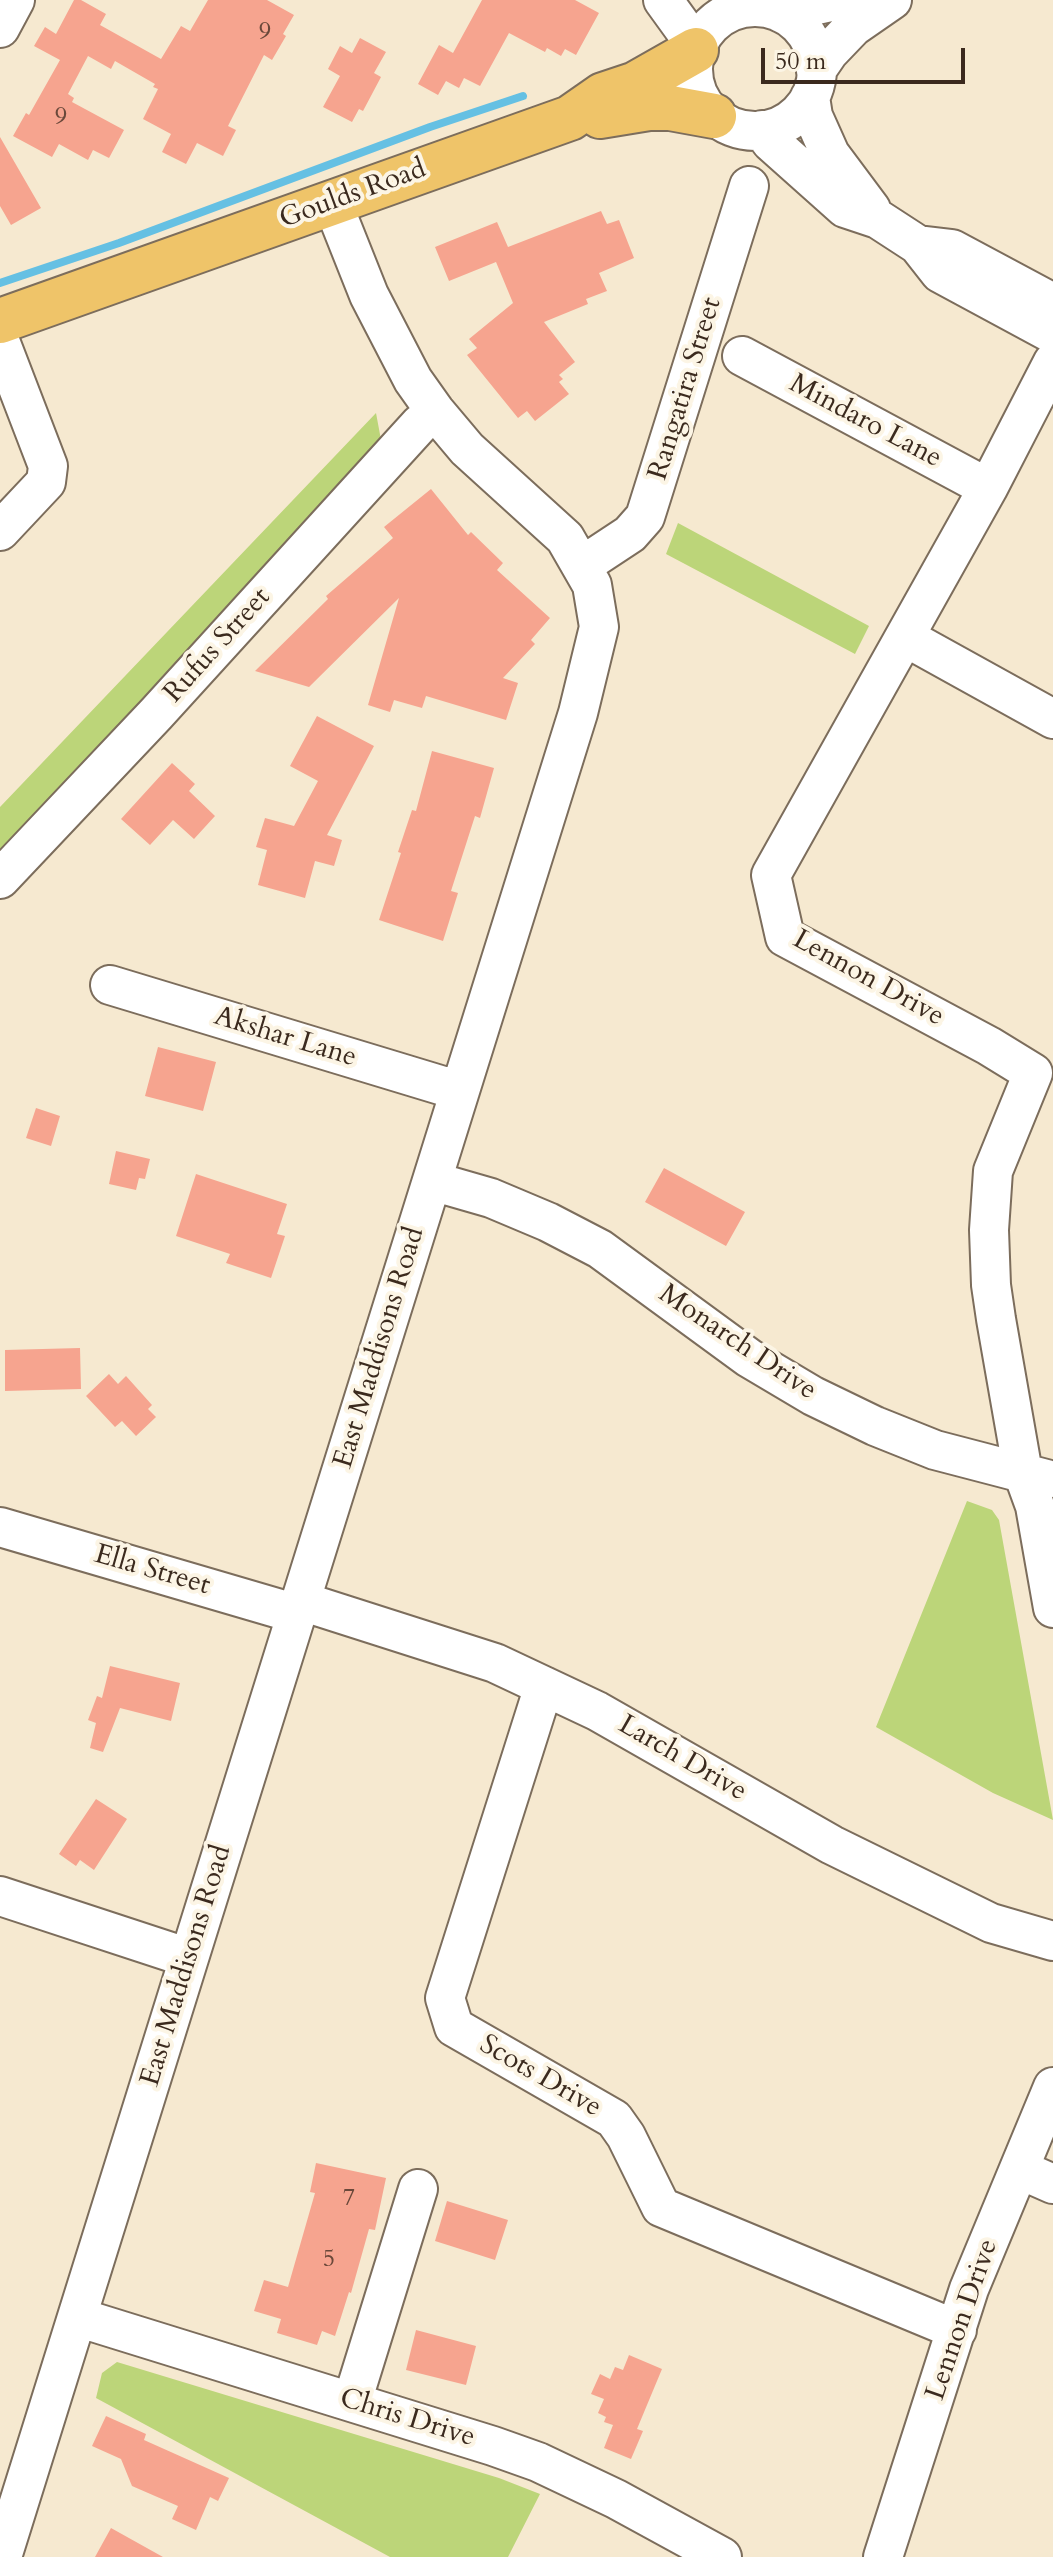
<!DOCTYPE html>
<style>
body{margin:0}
#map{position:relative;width:1053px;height:2557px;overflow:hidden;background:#f6e9d0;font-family:Cardo,serif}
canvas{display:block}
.scale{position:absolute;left:761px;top:48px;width:204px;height:36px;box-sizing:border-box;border:4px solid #3b2a1e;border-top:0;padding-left:10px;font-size:24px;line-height:28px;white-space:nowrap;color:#3b2a1e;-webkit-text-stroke:6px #fcf5e5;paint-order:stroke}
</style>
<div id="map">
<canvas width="1053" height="2557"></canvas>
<div class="scale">50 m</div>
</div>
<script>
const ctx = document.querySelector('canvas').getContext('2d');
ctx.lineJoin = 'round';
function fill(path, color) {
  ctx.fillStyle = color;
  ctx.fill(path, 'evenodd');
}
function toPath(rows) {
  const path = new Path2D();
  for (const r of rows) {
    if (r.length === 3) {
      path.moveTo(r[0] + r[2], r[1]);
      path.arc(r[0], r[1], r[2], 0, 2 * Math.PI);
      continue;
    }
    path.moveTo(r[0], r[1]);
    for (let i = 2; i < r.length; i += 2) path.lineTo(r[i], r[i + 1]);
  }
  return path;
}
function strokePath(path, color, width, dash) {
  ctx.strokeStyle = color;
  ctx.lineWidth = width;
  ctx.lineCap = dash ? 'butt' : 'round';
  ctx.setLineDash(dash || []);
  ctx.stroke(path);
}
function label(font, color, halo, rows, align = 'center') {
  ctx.font = font + ' Cardo,serif';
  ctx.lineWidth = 8;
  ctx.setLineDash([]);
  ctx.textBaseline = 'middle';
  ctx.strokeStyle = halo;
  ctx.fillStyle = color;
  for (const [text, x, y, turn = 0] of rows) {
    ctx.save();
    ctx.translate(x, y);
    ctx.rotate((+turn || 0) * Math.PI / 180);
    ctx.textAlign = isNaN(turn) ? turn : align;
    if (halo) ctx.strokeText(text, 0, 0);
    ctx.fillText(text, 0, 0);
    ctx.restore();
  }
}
fill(toPath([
 [376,413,384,456,0,863,0,807],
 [678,523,869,626,855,654,666,554],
 [967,1501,992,1510,999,1520,1053,1820,993,1793,876,1727],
 [117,2362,499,2478,540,2494,508,2557,390,2557,96,2398,102,2373]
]), '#bcd579');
strokePath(toPath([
 [0,283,119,243,430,127,523,96]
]), '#65c0e3', 8);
fill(toPath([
 [74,0,81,0,106,14,100,25,161,59,181,26,190,31,208,0,267,0,294,15,283,34,286,36,272,60,264,55,228,126,236,130,223,156,197,143,186,164,162,152,171,134,143,119,158,89,153,87,155,84,115,61,111,69,88,56,68,94,74,98,72,102,124,130,109,158,93,150,88,160,59,144,52,157,13,136,26,113,29,115,60,60,34,46,45,27,56,34],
 [482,0,575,0,599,13,576,55,565,49,561,56,547,48,545,52,509,33,480,86,464,78,459,88,446,81,438,95,418,84,439,45,453,53],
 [360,38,386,52,374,73,381,77,363,111,359,109,352,122,323,107,340,76,328,69,340,46,352,53],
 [0,137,41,208,11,225,0,206],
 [601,211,607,224,619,220,634,258,599,273,607,291,586,299,588,304,544,322,575,362,559,375,563,379,559,382,569,394,535,421,527,411,518,418,467,355,477,348,469,339,513,303,496,262,449,281,435,247,497,222,508,247],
 [431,489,468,535,471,532,503,563,497,570,550,618,531,640,535,644,503,678,518,683,506,720,426,696,422,708,394,700,390,712,368,705,399,598,309,687,255,671,328,599,326,596,393,538,384,527],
 [317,716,374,746,327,835,342,840,334,866,315,861,305,898,258,885,267,850,256,847,265,818,294,826,318,781,290,766],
 [432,751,494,768,480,818,475,816,451,891,458,893,443,941,379,920,401,853,398,852,412,810,416,811],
 [172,763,195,784,189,791,215,816,194,839,173,820,150,845,121,819],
 [158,1047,216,1062,203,1111,145,1096],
 [36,1108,60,1116,51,1146,26,1138],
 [116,1151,150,1159,145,1179,139,1178,136,1190,109,1184],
 [664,1168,745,1212,726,1246,645,1202],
 [196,1174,287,1204,277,1234,285,1236,271,1278,226,1263,230,1254,176,1236],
 [80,1348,81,1389,5,1391,5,1350],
 [109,1374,118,1384,126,1376,152,1405,148,1409,156,1417,136,1436,122,1421,115,1427,86,1396],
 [110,1666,180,1683,171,1721,120,1708,103,1752,90,1748,96,1723,88,1720,97,1696,102,1698],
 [96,1799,127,1819,94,1870,80,1860,76,1866,59,1854],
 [316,2163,386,2178,375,2230,369,2229,351,2293,349,2292,335,2336,322,2331,317,2345,277,2333,281,2319,254,2311,264,2280,288,2287,315,2193,310,2192],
 [447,2201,508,2220,495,2260,435,2241],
 [416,2330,476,2346,466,2385,406,2370],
 [629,2355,662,2369,637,2429,643,2431,631,2459,604,2448,613,2425,604,2422,606,2417,598,2413,604,2399,591,2394,600,2374,610,2379,615,2367,623,2370],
 [106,2416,146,2434,144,2440,229,2478,218,2501,210,2497,196,2530,172,2519,178,2506,132,2486,121,2459,92,2446],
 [111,2528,163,2557,95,2557]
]), '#f6a48f');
const minor = toPath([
 [663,0,697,47],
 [755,69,62],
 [781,13,840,0],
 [0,28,15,0],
 [816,71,829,52,853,27,892,0],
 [810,97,813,116,830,154,871,209],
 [762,130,771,142,845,208,878,219,918,245,940,273,1053,334],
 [918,245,952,249,1053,303],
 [0,341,48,466,46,482,0,531],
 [742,356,988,488],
 [1053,362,988,488,771,875,785,937,989,1046,1033,1073,993,1171,989,1230,991,1285,996,1319,1023,1473,1035,1506,1053,1608],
 [583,565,630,534,645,517,749,186],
 [905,637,1053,719],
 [0,879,156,714,420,424,435,411],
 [110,985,460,1091],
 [432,1181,491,1198,548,1222,600,1249,749,1358,813,1396,875,1426,935,1450,1046,1479],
 [0,1527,297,1614],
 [301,1601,495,1663,597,1711,832,1845,991,1923,1053,1941],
 [544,1686,445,1998,454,2027,614,2119,626,2136,661,2207,957,2330],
 [0,1896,189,1958],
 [1019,2169,1053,2184],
 [77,2317,493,2446,538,2462,616,2499,722,2557],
 [352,2402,418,2189],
 [2,2557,578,713,599,627,592,585,565,538,467,449,435,411,413,380,369,295,332,202],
 [883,2557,969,2289,1053,2087]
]);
const major = toPath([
 [600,116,649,108,670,108,714,116],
 [0,321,570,118,603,95,636,84,696,50]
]);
strokePath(minor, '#7c6d5c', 42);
strokePath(major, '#7c6d5c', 48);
strokePath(minor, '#fff', 38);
strokePath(major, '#efc469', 44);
label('24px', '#6a483a', null, [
 ["9",265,33],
 ["9",61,118],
 ["7",349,2199],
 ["5",329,2260]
]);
label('28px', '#3b2a1e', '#fcf5e5', [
 ["Goulds Road",353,195,-20],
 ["Rangatira Street",686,389,-73],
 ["Mindaro Lane",865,422,28],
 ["Rufus Street",218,646,-48],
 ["Lennon Drive",868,979,29],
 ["Akshar Lane",285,1038,17],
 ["Monarch Drive",737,1343,34],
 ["East Maddisons Road",380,1348,-73],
 ["Ella Street",152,1571,16],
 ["Larch Drive",682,1759,30],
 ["East Maddisons Road",187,1966,-73],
 ["Scots Drive",540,2077,30],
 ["Lennon Drive",963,2320,-71],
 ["Chris Drive",407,2419,17]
]);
</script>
